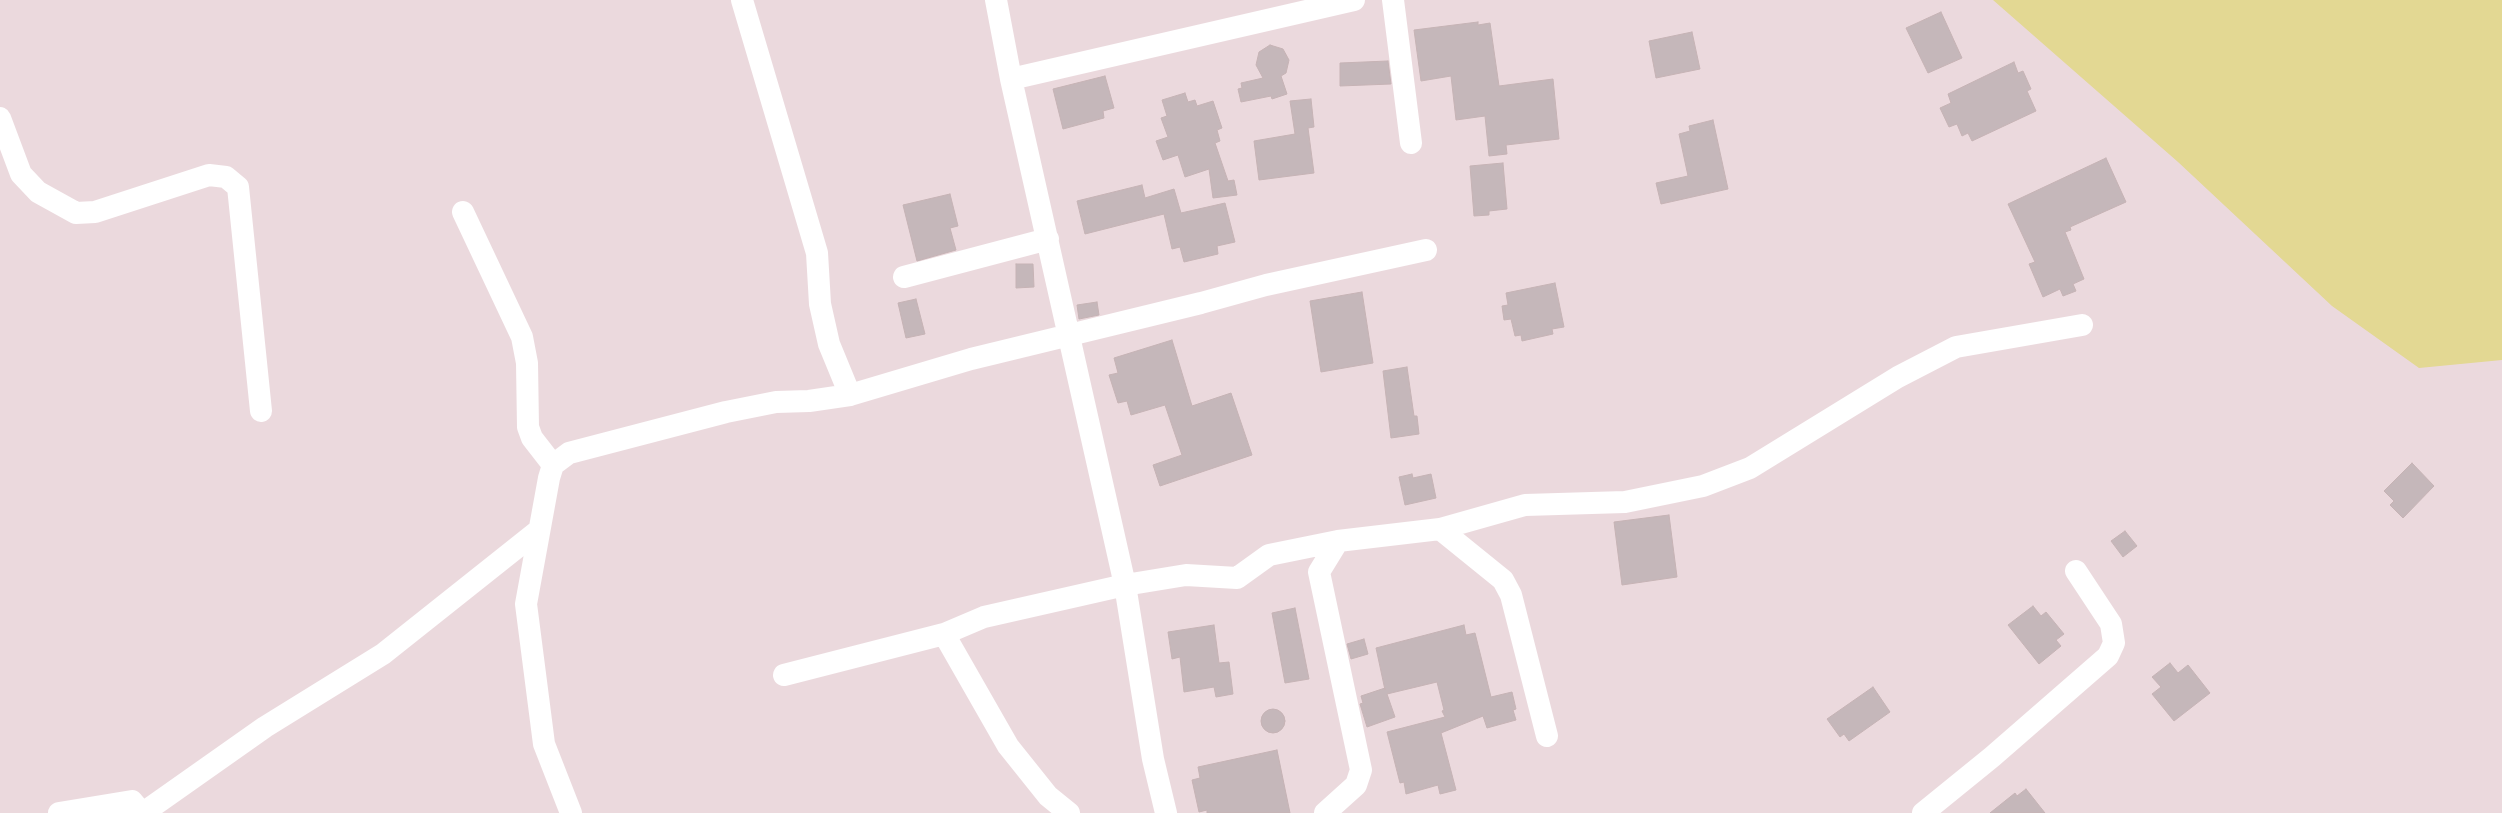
<!DOCTYPE html>
<style>
body{margin:0}
canvas{display:block;background:#ebd9dd}
</style>
<canvas width="2502" height="813"></canvas>
<script>
const ctx = document.querySelector('canvas').getContext('2d');
ctx.lineJoin = 'round';
function fill(path, color) {
  ctx.fillStyle = color;
  ctx.fill(path, 'evenodd');
}
function toPath(rows) {
  const path = new Path2D();
  for (const r of rows) {
    if (r.length === 3) {
      path.moveTo(r[0] + r[2], r[1]);
      path.arc(r[0], r[1], r[2], 0, 2 * Math.PI);
      continue;
    }
    path.moveTo(r[0], r[1]);
    for (let i = 2; i < r.length; i += 2) path.lineTo(r[i], r[i + 1]);
  }
  return path;
}
function strokePath(path, color, width, dash) {
  ctx.strokeStyle = color;
  ctx.lineWidth = width;
  ctx.lineCap = dash ? 'butt' : 'round';
  ctx.setLineDash(dash || []);
  ctx.stroke(path);
}
fill(toPath([
 [1993,0,2502,0,2502,360,2419,368,2332,306,2178,162]
]), '#e3d893');
const building = toPath([
 [1941,12,1962,58,1928,73,1906,28,1941,12],
 [1478,22,1478,25,1490,23,1499,86,1553,79,1559,139,1506,145,1507,154,1489,156,1485,116,1456,120,1451,76,1421,81,1414,30,1478,22],
 [1692,32,1700,69,1656,78,1649,41,1692,32],
 [1270,45,1283,49,1289,60,1286,73,1281,76,1287,94,1272,99,1271,96,1241,102,1238,89,1242,88,1241,83,1263,78,1256,65,1259,52,1270,45],
 [1388,61,1391,84,1340,86,1340,63,1388,61],
 [2014,62,2018,73,2023,71,2031,89,2027,91,2036,111,1972,141,1968,133,1962,136,1957,124,1949,127,1940,108,1951,103,1948,94,2014,62],
 [1105,76,1114,108,1103,111,1104,118,1063,129,1053,89,1105,76],
 [1185,93,1188,102,1195,100,1197,106,1213,101,1222,128,1217,130,1220,141,1215,143,1228,181,1234,180,1237,195,1213,198,1209,169,1185,177,1178,155,1163,160,1156,141,1168,137,1161,118,1167,116,1162,100,1185,93],
 [1311,99,1314,127,1308,128,1314,173,1259,180,1254,141,1295,134,1290,101,1311,99],
 [1713,120,1728,189,1661,204,1656,183,1688,176,1679,134,1690,131,1689,126,1713,120],
 [2106,158,2126,202,2070,227,2071,230,2065,232,2084,279,2073,284,2076,291,2063,296,2060,289,2043,297,2029,264,2035,262,2008,204,2106,158],
 [1503,163,1507,209,1489,211,1489,215,1474,216,1470,166,1503,163],
 [1142,185,1145,198,1174,189,1181,213,1225,203,1235,242,1217,246,1218,254,1184,262,1180,247,1172,249,1164,214,1085,234,1077,201,1142,185],
 [950,194,958,226,950,228,956,250,917,261,903,205,950,194],
 [1016,264,1033,264,1034,287,1016,288,1016,264],
 [1555,283,1564,327,1552,329,1553,334,1522,341,1521,335,1515,336,1511,319,1504,320,1502,306,1508,305,1506,293,1555,283],
 [1362,292,1373,363,1321,372,1310,301,1362,292],
 [916,299,925,334,906,338,898,303,916,299],
 [1097,302,1099,315,1079,319,1077,305,1097,302],
 [1172,340,1192,406,1231,393,1252,455,1160,486,1153,465,1182,455,1165,405,1131,415,1127,401,1118,403,1109,375,1118,373,1114,358,1172,340],
 [1407,367,1414,416,1417,416,1419,434,1391,438,1383,371,1407,367],
 [2412,463,2434,486,2403,518,2390,505,2394,501,2384,491,2412,463],
 [1412,474,1413,478,1431,474,1436,498,1405,505,1399,477,1412,474],
 [1669,515,1677,577,1622,585,1614,522,1669,515],
 [2125,531,2137,546,2123,557,2111,541,2125,531],
 [2033,606,2041,616,2046,612,2064,634,2056,640,2061,646,2039,664,2008,625,2033,606],
 [1295,608,1309,679,1285,683,1272,613,1295,608],
 [1214,625,1219,663,1229,662,1233,694,1216,697,1214,687,1184,692,1180,657,1172,659,1168,632,1214,625],
 [1464,625,1466,635,1475,633,1491,697,1512,692,1516,709,1513,710,1516,720,1487,728,1483,716,1441,733,1456,790,1440,794,1438,785,1406,794,1404,782,1400,783,1387,732,1445,717,1442,711,1444,710,1437,682,1387,694,1395,717,1367,727,1360,704,1363,703,1361,696,1385,688,1385,690,1376,648,1464,625],
 [1364,639,1368,654,1351,659,1347,644,1364,639],
 [2170,663,2178,673,2188,665,2210,693,2174,721,2152,694,2161,687,2152,677,2170,663],
 [1873,687,1890,712,1849,741,1844,734,1840,737,1827,719,1873,687],
 [1273,721,12],
 [1277,750,1290,813,1207,813,1207,810,1199,812,1192,780,1200,778,1198,767,1277,750],
 [2026,789,2045,813,1990,813,2015,793,2017,796,2026,789]
]);
fill(building, '#c5b7ba');
strokePath(building, '#c6b3b5', 1);
strokePath(toPath([
 [742,0,817,253,820,304,829,344,850,395],
 [996,0,1011,79,1125,585,1153,759,1166,813],
 [1393,0,1411,143],
 [1011,79,1354,0],
 [0,118,21,174,38,192,76,213,95,212,209,175,226,177,238,187,261,411],
 [463,212,522,337,527,363,528,427,532,438,553,465],
 [904,277,1048,239],
 [1440,529,1503,580,1511,595,1547,736],
 [944,634,1008,746,1048,796,1069,813],
 [784,675,944,634,984,617,1125,585,1186,575,1237,578,1269,555,1338,541,1440,529,1525,505,1625,502,1703,486,1750,468,1898,377,1956,347,2082,325],
 [59,813,132,801,142,813],
 [143,813,265,727,383,654,539,530],
 [571,813,544,744,526,604,549,478,553,465,569,453,726,412,776,402,809,401,850,395,971,359,1201,303,1266,285,1426,250],
 [1325,813,1356,785,1361,770,1319,572,1338,541],
 [1923,813,1992,757,2108,656,2114,643,2111,624,2076,571]
]), '#fff', 22);
</script>
